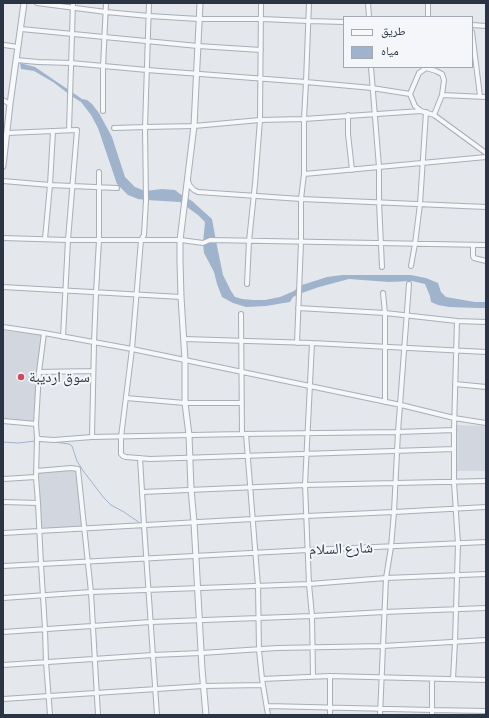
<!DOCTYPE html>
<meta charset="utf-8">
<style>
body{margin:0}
#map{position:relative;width:489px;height:718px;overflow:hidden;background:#e4e7ec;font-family:"Alegreya Sans","Noto Naskh Arabic",sans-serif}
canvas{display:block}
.frame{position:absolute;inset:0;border:4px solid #2b3445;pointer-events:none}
.legend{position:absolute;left:343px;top:16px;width:130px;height:52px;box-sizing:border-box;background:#f4f6f9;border:1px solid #a4a8b1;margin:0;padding:5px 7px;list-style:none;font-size:12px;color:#2b3445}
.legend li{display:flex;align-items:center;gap:8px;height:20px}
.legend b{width:20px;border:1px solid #a4a8b1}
</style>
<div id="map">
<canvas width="489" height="718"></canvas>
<div class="frame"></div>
<ul class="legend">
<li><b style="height:5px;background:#f7f8fa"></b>طريق</li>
<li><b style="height:11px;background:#9fb4cc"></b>مياه</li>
</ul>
</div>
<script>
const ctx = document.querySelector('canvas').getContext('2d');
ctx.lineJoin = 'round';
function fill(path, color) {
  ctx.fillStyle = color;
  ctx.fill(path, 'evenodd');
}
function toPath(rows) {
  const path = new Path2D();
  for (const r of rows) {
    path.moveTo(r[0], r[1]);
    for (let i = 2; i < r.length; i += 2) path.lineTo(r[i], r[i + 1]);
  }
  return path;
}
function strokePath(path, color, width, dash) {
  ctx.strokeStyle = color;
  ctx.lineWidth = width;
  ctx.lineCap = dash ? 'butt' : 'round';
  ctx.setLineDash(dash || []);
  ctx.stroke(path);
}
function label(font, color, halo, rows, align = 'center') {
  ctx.font = font + ' "Alegreya Sans","Noto Naskh Arabic",sans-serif';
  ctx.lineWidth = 4;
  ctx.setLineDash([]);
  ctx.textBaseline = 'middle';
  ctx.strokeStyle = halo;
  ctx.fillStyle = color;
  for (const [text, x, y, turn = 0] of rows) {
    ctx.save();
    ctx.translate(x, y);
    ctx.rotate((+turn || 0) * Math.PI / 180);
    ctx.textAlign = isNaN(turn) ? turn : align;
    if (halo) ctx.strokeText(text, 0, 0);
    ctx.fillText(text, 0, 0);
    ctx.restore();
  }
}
fill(toPath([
 [3,331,43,335,33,423,3,420],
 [456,425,486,426,485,471,457,471],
 [77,470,83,526,41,531,39,472]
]), '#d2d6de');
fill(toPath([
 [20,63,35,67,82,99,87,100,92,104,99,113,112,137,125,177,135,187,145,191,162,189,175,190,180,194,192,201,212,219,216,241,223,275,231,291,235,297,242,299,253,300,265,300,280,297,294,291,299,286,327,277,342,275,411,275,426,278,438,283,441,292,446,297,475,302,486,302,486,308,477,308,449,307,438,305,431,302,430,296,425,284,412,281,389,282,349,279,319,287,299,294,293,297,290,302,266,306,246,307,233,303,222,297,217,284,214,272,204,253,203,243,205,222,198,215,180,202,146,200,138,199,128,195,117,184,98,128,91,115,81,102,70,95,53,82,34,71,21,69]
]), '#9fb4cc');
strokePath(toPath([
 [3,442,18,443,36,441],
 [55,442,69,444,72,446,77,461,84,472,104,498,111,505,124,512,140,523]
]), '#9fb4cc', 1);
const minor = toPath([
 [37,3,106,12,149,16,199,19,262,19,308,21,344,22],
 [149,3,145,127,194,126,260,120,304,119,421,111,434,115,486,153],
 [368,3,369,17],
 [428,17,428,3],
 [472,25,486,26],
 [21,29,198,46,261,50],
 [472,32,480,96],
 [4,45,18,47],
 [16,60,38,62,71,63,147,70,306,82,372,88,410,94,415,106,421,111],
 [371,67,379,167,379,202,382,267],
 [426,68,436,71,442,74,444,80,442,95,434,115],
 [410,94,419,73,426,68],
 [442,95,486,97],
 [3,100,10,104],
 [103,111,103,67,106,3],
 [348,115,348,134,352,170],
 [114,128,145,127,146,200,144,235,141,240,132,349,121,437,121,454,123,456,126,457,150,459,454,449],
 [69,130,73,3],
 [7,133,77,130,68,240,63,337],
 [304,174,486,157],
 [3,181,50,185,117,188],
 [188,181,190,186,194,190,198,192,301,199,486,207],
 [3,238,68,240,181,240,203,243,210,240,486,245],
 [45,239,50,185,53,131],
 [473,245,473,256,474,258,486,261],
 [411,266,415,244,420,204,426,112],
 [247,284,249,241,255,184,260,120,261,3],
 [3,287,181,297],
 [383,293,385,313,385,402],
 [298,308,385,313,457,321,486,322],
 [241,314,242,434],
 [3,327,44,333,132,349,401,405,454,418,486,423],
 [184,339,312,343,486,352],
 [297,343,301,242,301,199,304,174,304,119,306,82,309,3],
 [312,343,305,485,309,584,312,616,313,676],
 [39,372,44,333],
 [455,384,486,387],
 [126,398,185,403,242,403],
 [3,421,36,424],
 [246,434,258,586,259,650,262,679,268,715],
 [92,437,94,343,96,293,99,240,99,172],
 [37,438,40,439,54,440,92,437,242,434,398,432,454,430],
 [140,458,144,525,157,715],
 [36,471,71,468,78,469,91,592,98,715],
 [3,479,36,477],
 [142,492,305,485,486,481],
 [3,502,38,503],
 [3,533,306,516,394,512,486,507],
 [3,566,308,550,486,542],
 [3,598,91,592,309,584,386,578,486,574],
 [3,632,151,622,312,616,384,612,486,608],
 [3,665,153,655,201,653,277,648,383,646,486,640],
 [330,676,330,715],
 [262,679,330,676,486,680],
 [432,679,432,710,486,711],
 [453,679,455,642,458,544,454,482,454,430,457,321],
 [3,699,203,686,263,685],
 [267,706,432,710,432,715],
 [50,715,46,662,45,629,41,564,38,503,36,477,37,438,36,424,39,372,93,371],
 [380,715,386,578,391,547,394,512,398,432,409,284]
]);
const tertiary = toPath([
 [200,3,194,126,180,240,180,261,181,297,185,360,185,403,189,435,191,489,194,522,202,669,206,715],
 [3,166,10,104,24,3]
]);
strokePath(minor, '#a9aeb7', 6);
strokePath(tertiary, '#a9aeb7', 7);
strokePath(minor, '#f7f8fa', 4);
strokePath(tertiary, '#f7f8fa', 5);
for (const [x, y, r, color] of [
 [21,377,4,"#d1495b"]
]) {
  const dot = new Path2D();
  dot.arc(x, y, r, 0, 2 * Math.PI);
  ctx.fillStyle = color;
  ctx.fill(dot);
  strokePath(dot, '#f4f6f9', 1.5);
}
label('15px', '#2b3445', '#f4f6f9', [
 ["سوق ارديبة",29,377]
], 'left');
label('15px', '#2b3445', '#f4f6f9', [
 ["شارع السلام",341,549,-2]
]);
</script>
